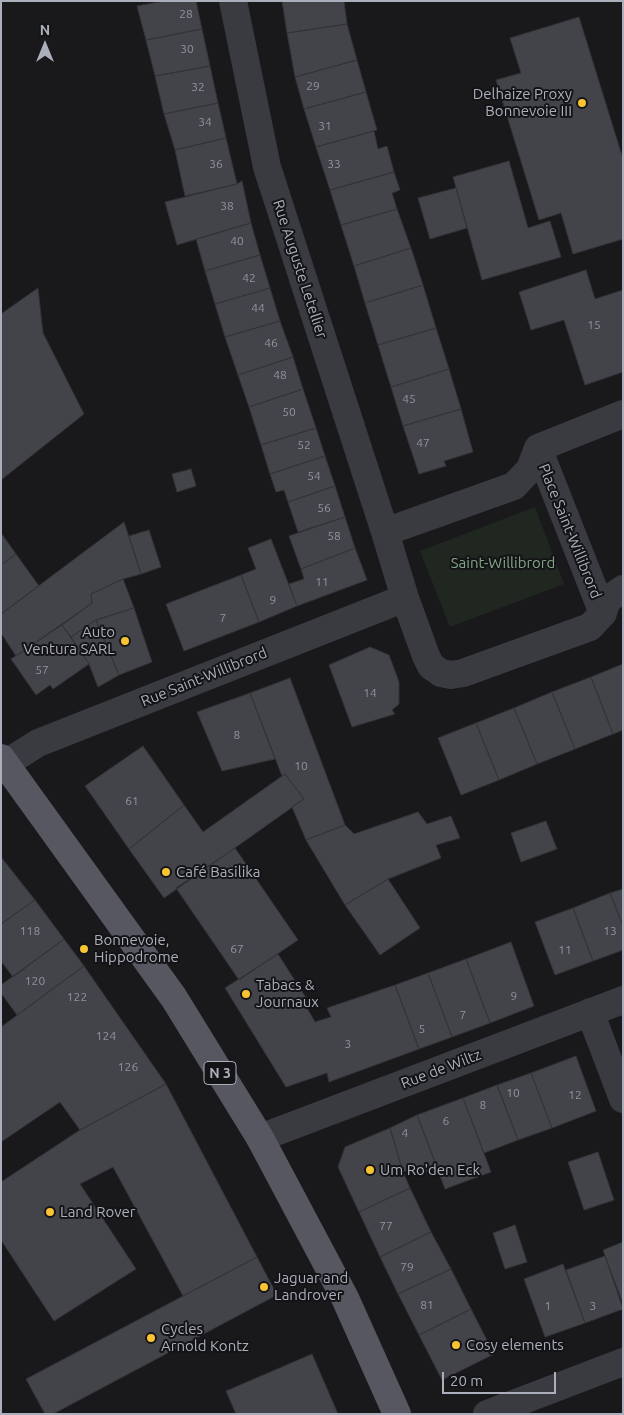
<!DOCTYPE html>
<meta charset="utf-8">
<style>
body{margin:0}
#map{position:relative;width:624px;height:1415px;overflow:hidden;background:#19191c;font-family:Ubuntu,sans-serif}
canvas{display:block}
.frame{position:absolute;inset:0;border:2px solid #abafbc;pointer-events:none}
.north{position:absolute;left:20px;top:20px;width:50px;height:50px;-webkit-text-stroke:4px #141417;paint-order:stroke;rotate:0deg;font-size:14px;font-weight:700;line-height:20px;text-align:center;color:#abafbc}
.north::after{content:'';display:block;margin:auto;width:18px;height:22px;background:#abafbc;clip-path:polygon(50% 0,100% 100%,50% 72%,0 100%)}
.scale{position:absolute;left:442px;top:1372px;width:114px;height:22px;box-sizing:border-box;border:2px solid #abafbc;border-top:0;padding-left:6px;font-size:15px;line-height:18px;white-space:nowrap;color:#abafbc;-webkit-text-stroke:4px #141417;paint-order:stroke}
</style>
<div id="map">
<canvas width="624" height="1415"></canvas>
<div class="frame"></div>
<div class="north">N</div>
<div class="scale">20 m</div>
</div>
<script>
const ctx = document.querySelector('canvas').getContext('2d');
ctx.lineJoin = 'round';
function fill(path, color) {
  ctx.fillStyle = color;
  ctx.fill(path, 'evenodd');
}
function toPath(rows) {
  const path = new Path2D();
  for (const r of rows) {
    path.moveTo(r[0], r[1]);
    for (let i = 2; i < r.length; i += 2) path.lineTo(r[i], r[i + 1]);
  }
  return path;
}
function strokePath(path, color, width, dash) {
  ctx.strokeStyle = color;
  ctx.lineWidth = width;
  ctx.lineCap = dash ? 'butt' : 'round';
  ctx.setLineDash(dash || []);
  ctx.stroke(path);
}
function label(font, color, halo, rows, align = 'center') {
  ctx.font = font + ' Ubuntu,sans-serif';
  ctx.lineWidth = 4;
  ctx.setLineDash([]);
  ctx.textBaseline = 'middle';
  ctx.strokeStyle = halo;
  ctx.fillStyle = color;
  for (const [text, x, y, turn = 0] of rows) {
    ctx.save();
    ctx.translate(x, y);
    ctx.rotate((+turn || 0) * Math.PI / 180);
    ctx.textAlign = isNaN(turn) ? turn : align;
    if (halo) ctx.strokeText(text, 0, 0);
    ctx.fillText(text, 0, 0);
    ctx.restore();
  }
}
fill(toPath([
 [535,507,564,584,450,627,420,551]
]), '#1f2720');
const building = toPath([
 [164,1,196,1,202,29,146,40,137,6,164,1],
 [282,1,344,1,347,24,287,33,282,1],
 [579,17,623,159,623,239,573,254,561,213,539,220,496,80,521,73,510,38,579,17],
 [347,24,357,60,295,77,287,33,347,24],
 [202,29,210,66,155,76,146,40,202,29],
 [357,60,366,92,304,109,295,77,357,60],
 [210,66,218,103,164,114,155,76,210,66],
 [366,92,377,130,316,147,304,109,366,92],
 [218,103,226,138,175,150,164,114,218,103],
 [374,131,378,149,387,146,394,172,330,190,316,147,374,131],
 [226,138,237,184,185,196,175,150,226,138],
 [509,161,528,228,550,221,561,257,482,280,453,177,509,161],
 [394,172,400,190,392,193,397,209,341,225,330,190,394,172],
 [242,181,251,223,177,245,165,202,237,184,242,181],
 [456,188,467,228,430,239,418,198,456,188],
 [397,209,411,248,354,266,341,225,397,209],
 [251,223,260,255,205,271,196,239,251,223],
 [411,248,423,285,365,303,354,266,411,248],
 [260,255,270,288,215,304,205,271,260,255],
 [586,270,595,299,623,290,623,372,585,385,564,320,531,330,519,292,586,270],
 [423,285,436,328,378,345,365,303,423,285],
 [38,288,43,333,84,414,1,480,1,314,38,288],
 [270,288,280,321,225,337,215,304,270,288],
 [280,321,293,357,238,375,225,337,280,321],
 [436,328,449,369,391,387,378,345,436,328],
 [293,357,303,389,249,407,238,375,293,357],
 [449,369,461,409,403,426,391,387,449,369],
 [303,389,316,428,261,445,249,407,303,389],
 [461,409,473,452,444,461,446,466,419,474,403,426,461,409],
 [316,428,325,456,270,474,261,445,316,428],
 [325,456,335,486,288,502,284,490,276,492,270,474,325,456],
 [191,469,196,486,177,492,172,474,191,469],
 [335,486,345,517,298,532,288,502,335,486],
 [345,517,355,548,301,569,289,536,345,517],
 [124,522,141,574,123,579,91,594,92,603,16,656,1,633,1,614,124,522],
 [149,530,161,567,141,574,129,536,149,530],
 [1,533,16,554,1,565,1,533],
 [271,539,297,606,259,622,241,575,256,569,248,548,271,539],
 [355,548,367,580,297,606,289,584,304,579,301,569,355,548],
 [16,554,39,586,1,614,1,565,16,554],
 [241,575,259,622,184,651,166,604,241,575],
 [123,579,134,608,96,620,71,637,62,625,92,603,91,594,123,579],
 [134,608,152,662,119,675,96,620,134,608],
 [96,620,119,675,98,687,89,664,71,637,96,620],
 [62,625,89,664,53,689,50,685,36,695,11,659,62,625],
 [370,647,389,655,399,682,399,704,392,710,395,714,352,727,329,665,370,647],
 [623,664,623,730,613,734,591,677,623,664],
 [591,677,613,734,575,749,552,692,591,677],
 [290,678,345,825,306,840,292,807,304,799,285,774,282,776,250,693,290,678],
 [552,692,575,749,537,764,514,708,552,692],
 [250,693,275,759,222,771,197,712,250,693],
 [514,708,537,764,499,780,476,723,514,708],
 [476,723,499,780,461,795,438,738,476,723],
 [143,746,184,805,129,849,85,786,143,746],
 [285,774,304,799,164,898,129,849,184,805,203,832,285,774],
 [418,812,427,824,451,816,460,838,436,845,441,858,388,879,345,905,306,840,345,825,354,834,418,812],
 [546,821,557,849,521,862,511,833,546,821],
 [235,848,298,940,239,980,176,888,235,848],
 [1,857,35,900,1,924,1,857],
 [388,879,420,928,380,955,345,905,388,879],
 [623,889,623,926,610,893,623,889],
 [610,893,623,926,623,950,593,961,573,908,610,893],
 [35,900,64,939,13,977,1,961,1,924,35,900],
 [573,908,593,961,555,975,535,922,573,908],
 [64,939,84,966,17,1015,1,993,1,985,64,939],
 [511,942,534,1006,490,1023,466,959,511,942],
 [278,954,308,1001,304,1003,315,1022,331,1017,327,1008,395,985,419,1049,329,1082,327,1073,286,1087,225,988,278,954],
 [466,959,490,1023,452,1037,428,973,466,959],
 [84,966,166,1084,80,1130,60,1102,1,1142,1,1027,84,966],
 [428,973,452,1037,419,1049,395,985,428,973],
 [576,1056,596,1111,552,1128,531,1073,576,1056],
 [531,1073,552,1128,518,1140,497,1085,531,1073],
 [166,1084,257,1257,183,1296,113,1167,80,1184,136,1269,54,1321,1,1240,1,1182,80,1130,166,1084],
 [497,1085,518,1140,484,1153,463,1098,497,1085],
 [463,1098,491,1172,445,1189,417,1115,463,1098],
 [417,1115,437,1167,426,1172,415,1168,403,1172,390,1128,417,1115],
 [390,1128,403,1172,410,1188,359,1212,338,1167,345,1147,390,1128],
 [598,1152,614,1200,584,1210,568,1162,598,1152],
 [410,1188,431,1232,380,1257,359,1212,410,1188],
 [515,1225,527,1262,505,1269,493,1233,515,1225],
 [431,1232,451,1269,398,1294,380,1257,431,1232],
 [623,1242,623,1304,603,1250,623,1242],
 [605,1256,623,1309,585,1323,566,1270,605,1256],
 [257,1257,277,1295,53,1414,45,1414,26,1379,257,1257],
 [563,1264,585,1323,545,1337,524,1279,563,1264],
 [451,1269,471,1309,419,1335,398,1294,451,1269],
 [471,1309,494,1354,442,1380,419,1335,471,1309],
 [312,1354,338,1414,236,1414,226,1391,312,1354]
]);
fill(building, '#434449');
strokePath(building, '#333338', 1);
strokePath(toPath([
 [233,1,267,167,385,532],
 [538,448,603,613],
 [405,598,426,656,431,666,441,673,451,675,463,673,590,627,603,613,607,600,623,589],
 [5,764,38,743,405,598,385,532,514,486,530,469,538,448,623,414],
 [590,1012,623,1099],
 [260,1138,623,1000],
 [487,1414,623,1362]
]), '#3a3b41', 28);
strokePath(toPath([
 [1,758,174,998,260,1138,345,1298,397,1414]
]), '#565760', 28);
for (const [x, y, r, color] of [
 [582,103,5,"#f9c433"],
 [125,641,5,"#f9c433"],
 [166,872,5,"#f9c433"],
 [84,949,5,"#f9c433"],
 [246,994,5,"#f9c433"],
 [370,1170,5,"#f9c433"],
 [50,1212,5,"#f9c433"],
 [264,1287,5,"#f9c433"],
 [151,1338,5,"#f9c433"],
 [456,1345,5,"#f9c433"]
]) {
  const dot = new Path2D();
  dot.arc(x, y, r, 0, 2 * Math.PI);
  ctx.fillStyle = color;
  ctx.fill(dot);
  strokePath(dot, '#141417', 2);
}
label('12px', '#91949f', null, [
 ["28",186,14],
 ["30",187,49],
 ["29",313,86],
 ["32",198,87],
 ["34",205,122],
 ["31",325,126],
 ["36",216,164],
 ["33",334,164],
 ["38",227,206],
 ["40",237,241],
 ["42",249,278],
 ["44",258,308],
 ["15",594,325],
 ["46",271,343],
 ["48",280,375],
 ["45",409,399],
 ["50",289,412],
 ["47",423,443],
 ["52",304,445],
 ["54",314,476],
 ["56",324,508],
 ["58",334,536],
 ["11",322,582],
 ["9",273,600],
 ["7",223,618],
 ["57",42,670],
 ["14",370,693],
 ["8",237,735],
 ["10",301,766],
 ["61",132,801],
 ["118",30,931],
 ["13",610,931],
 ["67",237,949],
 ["11",565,950],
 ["120",35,981],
 ["9",514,996],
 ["122",77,997],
 ["7",463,1015],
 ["5",422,1029],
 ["124",106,1036],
 ["3",348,1044],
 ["126",128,1067],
 ["10",513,1093],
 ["12",575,1095],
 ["8",483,1105],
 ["6",446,1121],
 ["4",405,1133],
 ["77",386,1226],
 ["79",407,1267],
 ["81",427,1305],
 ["1",548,1306],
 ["3",593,1306]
]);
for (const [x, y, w] of [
 [220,1073,32]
]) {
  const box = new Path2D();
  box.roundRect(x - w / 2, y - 11.5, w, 23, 4);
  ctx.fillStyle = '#141417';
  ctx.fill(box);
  strokePath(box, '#abafbc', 1);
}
label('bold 14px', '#abafbc', null, [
 ["N 3",220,1073]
]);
label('15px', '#abafbc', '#141417', [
 ["Delhaize Proxy",572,94,"right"],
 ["Bonnevoie III",572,111,"right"],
 ["Auto",115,632,"right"],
 ["Ventura SARL",115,649,"right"],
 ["Café Basilika",176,872],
 ["Bonnevoie,",94,940],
 ["Hippodrome",94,957],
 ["Tabacs &",256,985],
 ["Journaux",256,1002],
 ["Um Ro'den Eck",380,1170],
 ["Land Rover",60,1212],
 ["Jaguar and",274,1278],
 ["Landrover",274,1295],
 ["Cycles",161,1329],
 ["Arnold Kontz",161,1346],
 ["Cosy elements",466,1345]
], 'left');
label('15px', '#abafbc', '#141417', [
 ["Rue Auguste Letellier",300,269,72],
 ["Place Saint-Willibrord",570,531,68],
 ["Rue Saint-Willibrord",204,677,-22],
 ["Rue de Wiltz",441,1069,-21]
]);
label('15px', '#82a786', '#141417', [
 ["Saint-Willibrord",503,563]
]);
</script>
